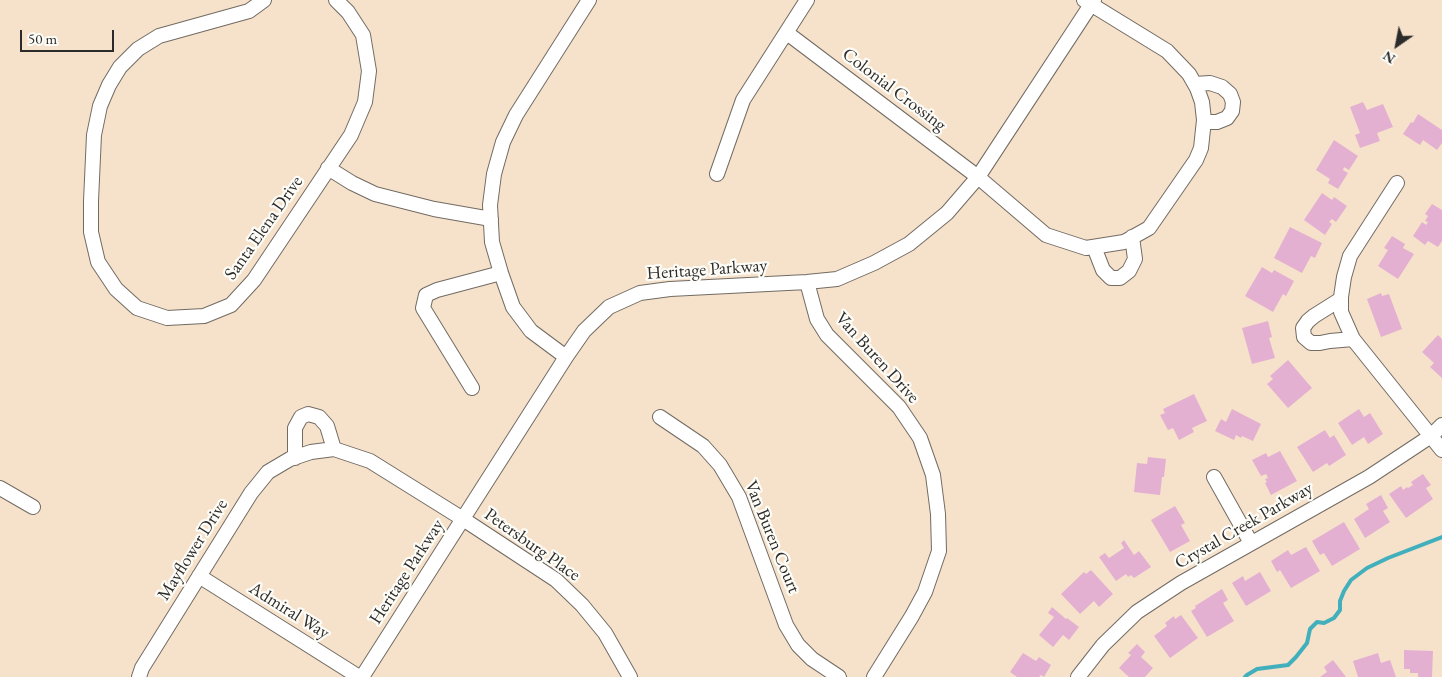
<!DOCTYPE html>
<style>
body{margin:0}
#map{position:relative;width:1442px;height:677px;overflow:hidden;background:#f6e2cb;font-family:"EB Garamond",serif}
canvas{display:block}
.north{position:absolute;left:1372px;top:20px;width:50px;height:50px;-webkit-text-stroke:4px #fdfcf7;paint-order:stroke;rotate:213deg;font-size:14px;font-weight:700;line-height:20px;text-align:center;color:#2b2b2b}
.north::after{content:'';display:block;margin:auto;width:18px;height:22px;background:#2b2b2b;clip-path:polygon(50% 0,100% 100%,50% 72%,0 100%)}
.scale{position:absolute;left:20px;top:30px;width:94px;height:22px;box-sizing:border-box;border:2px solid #2b2b2b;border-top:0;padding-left:6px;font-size:15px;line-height:18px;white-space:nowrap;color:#2b2b2b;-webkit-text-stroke:4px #fdfcf7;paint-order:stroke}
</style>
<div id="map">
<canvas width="1442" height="677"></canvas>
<div class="north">N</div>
<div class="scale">50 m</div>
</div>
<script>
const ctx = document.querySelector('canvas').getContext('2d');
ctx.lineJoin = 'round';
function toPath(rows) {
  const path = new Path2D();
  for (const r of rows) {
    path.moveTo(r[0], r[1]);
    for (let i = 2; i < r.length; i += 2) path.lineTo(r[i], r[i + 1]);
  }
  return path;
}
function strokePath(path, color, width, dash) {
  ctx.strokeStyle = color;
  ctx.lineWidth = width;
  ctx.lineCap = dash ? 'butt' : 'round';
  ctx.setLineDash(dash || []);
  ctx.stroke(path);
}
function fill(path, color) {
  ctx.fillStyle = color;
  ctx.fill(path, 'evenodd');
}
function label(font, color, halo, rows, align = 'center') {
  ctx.font = font + ' "EB Garamond",serif';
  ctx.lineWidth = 4.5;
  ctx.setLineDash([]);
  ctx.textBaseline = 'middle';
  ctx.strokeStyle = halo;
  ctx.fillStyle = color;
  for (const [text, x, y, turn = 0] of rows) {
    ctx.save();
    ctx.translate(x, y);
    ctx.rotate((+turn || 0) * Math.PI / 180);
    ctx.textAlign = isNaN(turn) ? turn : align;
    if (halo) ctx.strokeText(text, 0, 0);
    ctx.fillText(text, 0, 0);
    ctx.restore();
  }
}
strokePath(toPath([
 [1245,677,1247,675,1257,669,1288,665,1296,657,1307,643,1310,629,1317,622,1324,623,1334,618,1340,610,1340,601,1344,591,1351,580,1367,568,1388,558,1442,537]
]), '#41b0bc', 4);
fill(toPath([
 [1363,102,1367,110,1383,104,1393,127,1377,133,1380,141,1360,148,1355,135,1360,133,1350,107],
 [1418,114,1442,130,1442,143,1437,150,1423,140,1420,145,1403,134,1411,122,1413,123],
 [1334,140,1358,156,1349,170,1344,167,1343,170,1348,173,1338,189,1328,183,1330,179,1316,170],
 [1322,193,1332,200,1334,197,1347,206,1336,222,1332,219,1329,222,1332,224,1325,235,1304,220],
 [1432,204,1442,210,1442,241,1438,247,1428,241,1425,245,1413,236,1422,222,1426,225,1428,222,1425,221,1428,216,1425,214],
 [1290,227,1322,243,1315,258,1311,256,1302,273,1274,258],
 [1392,236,1405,244,1403,248,1414,254,1398,279,1378,266,1388,250,1384,248],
 [1262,267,1272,273,1274,270,1294,281,1286,296,1283,294,1273,312,1245,296],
 [1381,293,1382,296,1389,294,1402,329,1381,337,1367,299],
 [1268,321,1272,337,1269,338,1275,358,1252,364,1242,328],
 [1438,335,1442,339,1442,378,1430,367,1434,363,1422,352],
 [1288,360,1312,388,1288,408,1267,384,1273,379,1270,376],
 [1194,394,1207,421,1192,428,1194,432,1179,440,1173,428,1168,430,1160,415,1165,413,1163,409],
 [1232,409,1261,424,1253,441,1242,436,1241,438,1236,435,1234,440,1215,431,1221,419,1226,422],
 [1359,409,1364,417,1370,413,1383,434,1368,444,1364,437,1352,445,1338,423],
 [1325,430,1330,438,1334,435,1346,455,1329,466,1327,463,1313,472,1297,447],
 [1280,451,1297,481,1271,495,1265,483,1267,482,1265,479,1268,478,1266,474,1261,476,1252,460,1266,453,1268,457],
 [1148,457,1166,459,1164,477,1162,477,1160,495,1134,492,1137,463,1147,464],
 [1423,474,1431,485,1426,488,1433,499,1406,518,1389,494,1401,486,1403,490,1407,487,1408,488,1413,485,1411,482],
 [1381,495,1388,508,1383,511,1390,522,1365,538,1354,519,1369,509,1366,504],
 [1175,506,1185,523,1181,525,1190,541,1170,552,1151,520],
 [1344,522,1360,549,1332,566,1324,553,1320,555,1312,541],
 [1124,540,1134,555,1139,551,1151,567,1134,578,1131,575,1128,577,1126,574,1116,581,1099,557,1105,553,1109,558,1124,548,1121,543],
 [1306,547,1320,571,1291,588,1280,570,1277,572,1271,561,1288,550,1291,555],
 [1091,570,1113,594,1099,607,1094,601,1080,614,1061,594,1084,572,1086,574],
 [1260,572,1271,591,1246,606,1232,583,1243,576,1245,581],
 [1222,589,1228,600,1223,603,1234,621,1207,637,1191,611,1196,608,1195,606],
 [1052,607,1066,619,1067,618,1079,627,1069,640,1063,635,1053,647,1039,635,1054,617,1048,613],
 [1181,615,1198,638,1170,658,1154,636,1167,626,1165,623,1174,616,1175,619],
 [1137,644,1145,652,1141,657,1153,668,1145,677,1129,677,1119,668,1131,655,1128,653],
 [1404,650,1433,651,1432,677,1418,677,1418,673,1410,673,1410,669,1404,669],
 [1023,653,1036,661,1039,657,1051,665,1044,677,1041,675,1039,677,1017,677,1010,672],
 [1378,653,1381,663,1390,660,1396,677,1358,677,1353,661],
 [1333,660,1346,677,1320,677,1327,672,1324,667]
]), '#e4b0d1');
const street = toPath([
 [264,0,249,11,159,36,138,49,120,67,109,85,100,106,94,135,91,201,91,232,98,262,116,289,137,308,167,318,204,316,231,305,254,280,351,135,365,102,369,71,363,35,348,12,336,0],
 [787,33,978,177,1046,235,1086,248,1124,242,1149,228,1196,160,1201,148,1204,120,1202,102,1197,88,1189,74,1167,51,1084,0],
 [1195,84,1210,83,1222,87,1230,94,1233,102,1232,111,1227,118,1217,122,1204,122],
 [328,168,352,183,375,194,434,209,491,219],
 [717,174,743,100,807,0],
 [1397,183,1350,256,1344,277,1341,297,1341,312,1353,339,1442,450],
 [1094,247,1103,270,1111,278,1120,278,1129,271,1135,259,1132,237],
 [807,282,817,319,827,335,899,407,920,438,933,475,938,514,939,551,925,592,912,616,874,677],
 [1341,299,1314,316,1308,321,1303,328,1304,337,1311,343,1320,343,1330,341,1353,339],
 [566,357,531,331,513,307,501,273,492,242,490,205,494,174,503,142,516,115,589,0],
 [472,388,423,308,426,295,437,290,501,273],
 [660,417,703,446,720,465,739,497,786,625,798,645,812,659,839,677],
 [295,458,295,428,301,417,308,414,319,417,327,426,334,449],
 [1214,477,1251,543],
 [0,488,33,507],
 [199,576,359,677],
 [139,677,142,668,251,493,268,472,290,459,311,452,334,449,370,461,463,519,556,580,582,605,605,633,630,677],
 [362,677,566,357,584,331,609,307,640,293,670,289,807,282,837,279,874,263,909,244,947,213,978,177,1094,0],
 [1078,677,1103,645,1137,612,1181,583,1369,477,1431,436,1442,425]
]);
strokePath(street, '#726b63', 16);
strokePath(street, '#fff', 14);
label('18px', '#2b2b2b', '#fdfcf7', [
 ["Colonial Crossing",894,90,37],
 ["Santa Elena Drive",264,228,-55],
 ["Heritage Parkway",707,270,-4],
 ["Van Buren Drive",877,358,48],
 ["Crystal Creek Parkway",1244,526,-30],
 ["Van Buren Court",772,537,68],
 ["Petersburg Place",532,545,35],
 ["Mayflower Drive",193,550,-58],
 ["Heritage Parkway",407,572,-57],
 ["Admiral Way",289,611,32]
]);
</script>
